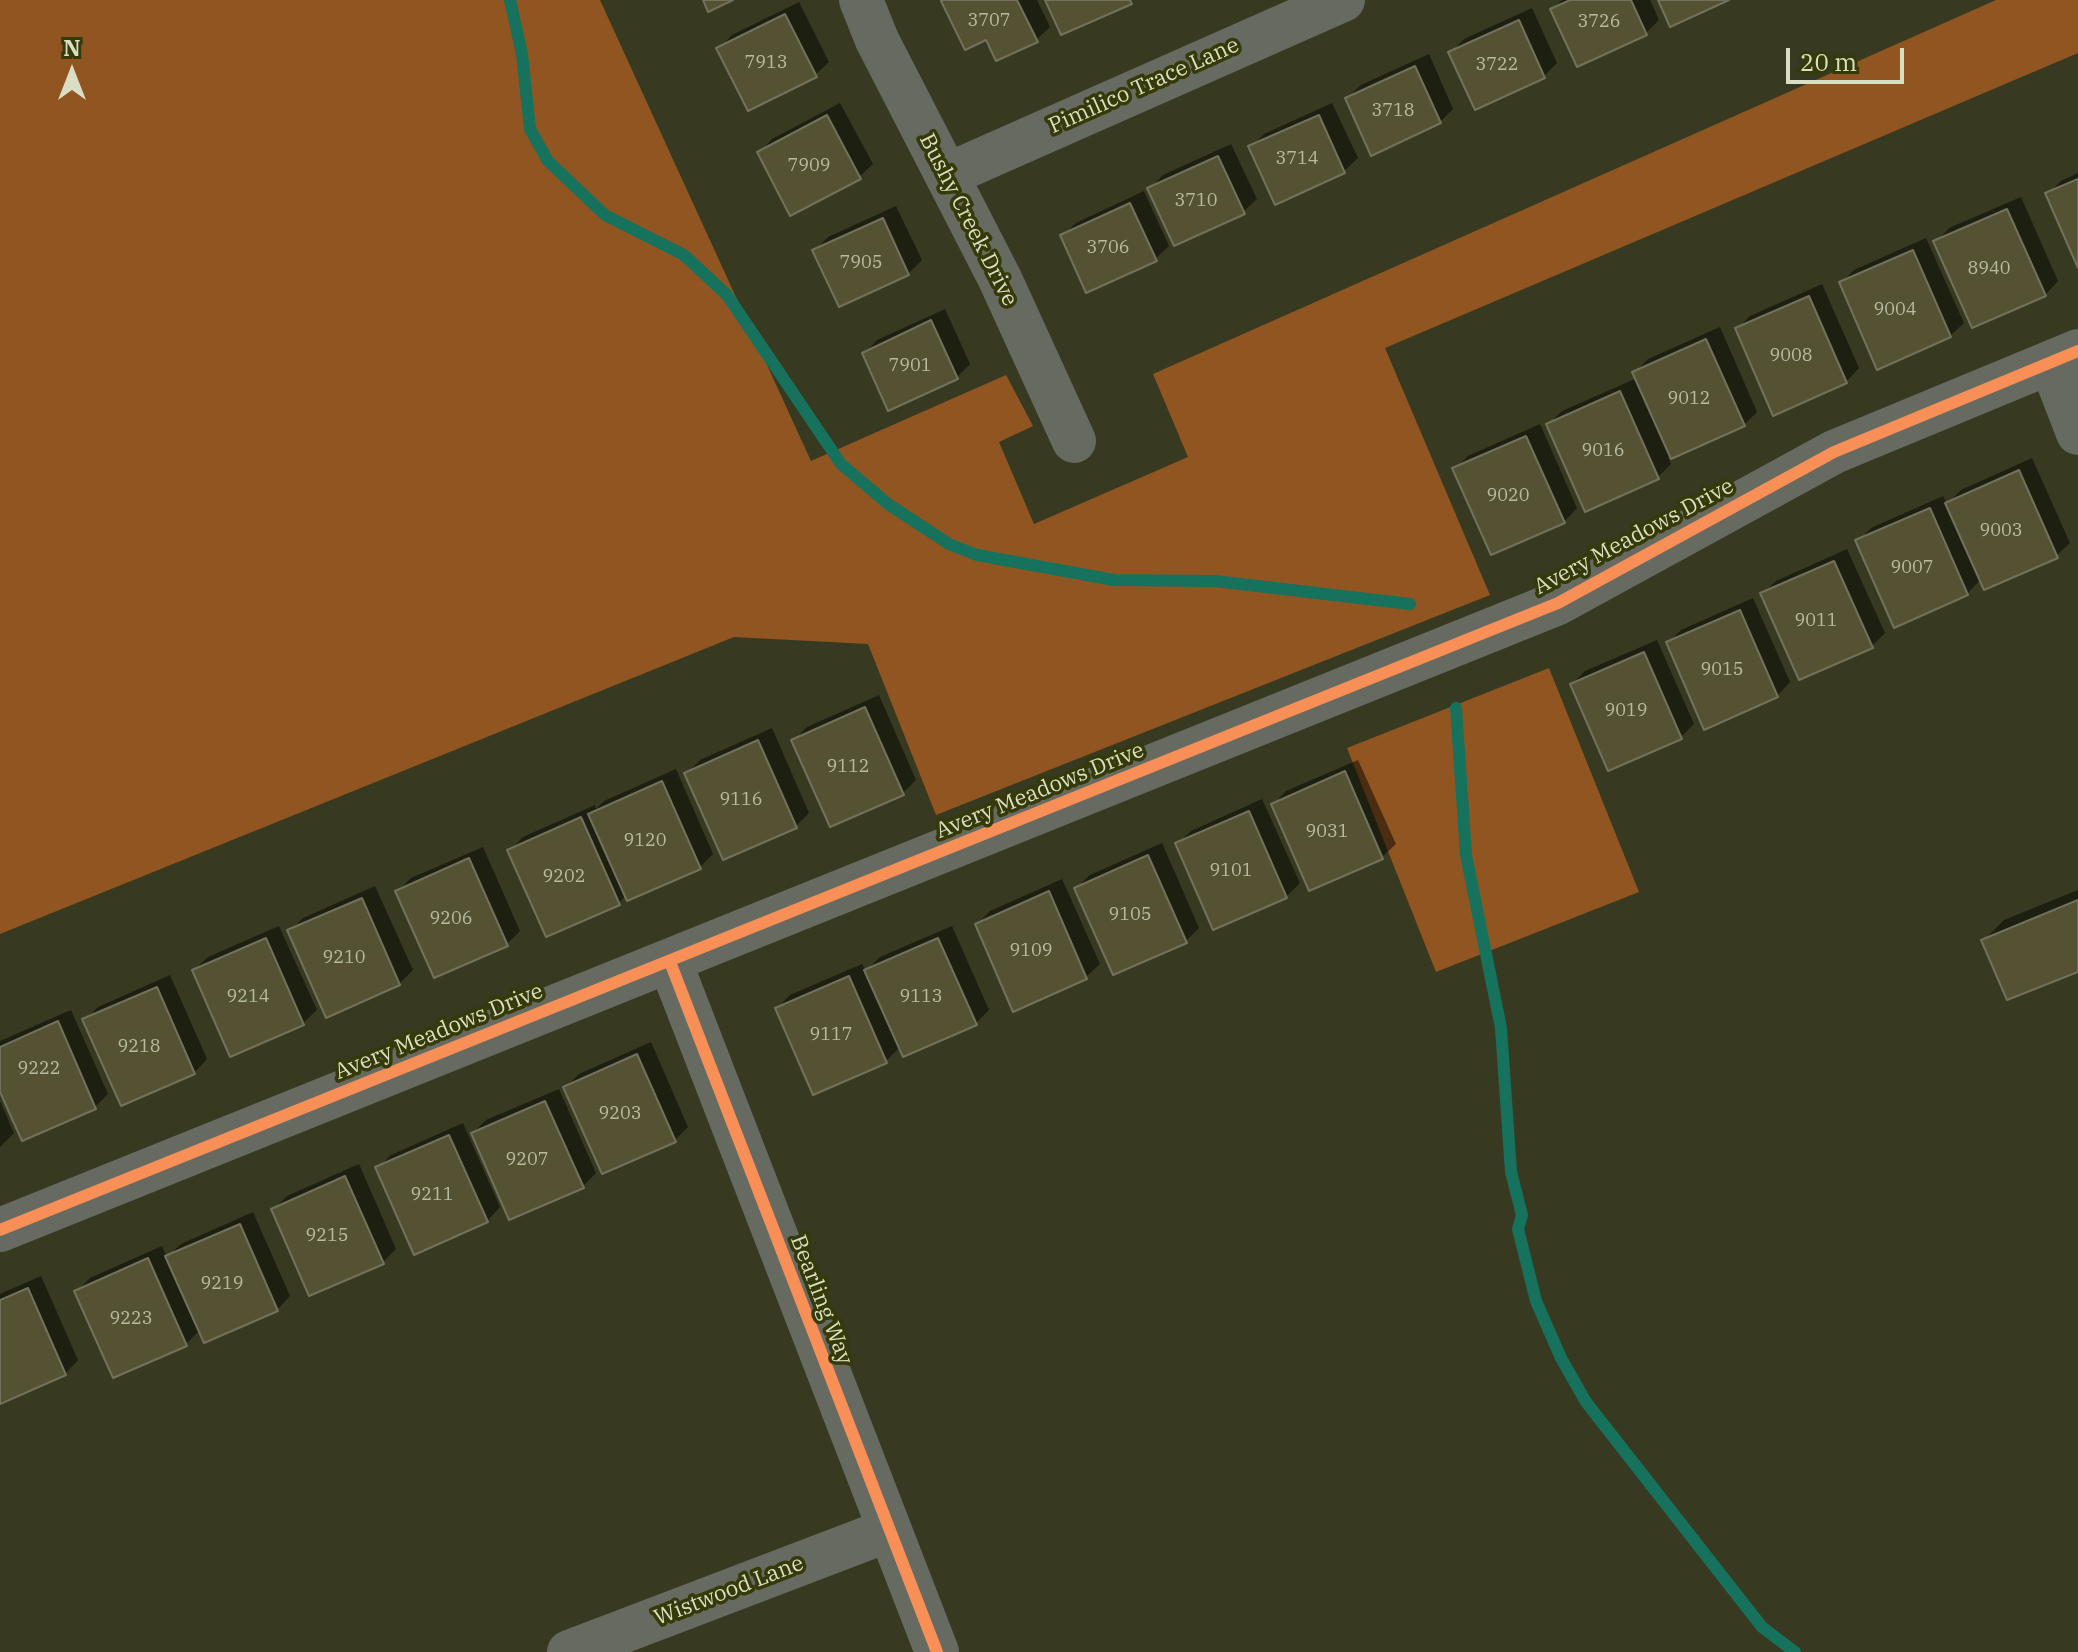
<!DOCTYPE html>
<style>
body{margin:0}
#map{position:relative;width:2078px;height:1652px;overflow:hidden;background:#373a20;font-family:"IBM Plex Serif",serif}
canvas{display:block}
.north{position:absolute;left:32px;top:32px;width:80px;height:80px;-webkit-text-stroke:6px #353a08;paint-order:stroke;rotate:0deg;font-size:22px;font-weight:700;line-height:32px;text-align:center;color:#d9dec4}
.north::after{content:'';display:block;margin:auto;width:28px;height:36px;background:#d9dec4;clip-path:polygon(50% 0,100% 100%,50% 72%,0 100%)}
.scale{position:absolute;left:1786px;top:48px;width:118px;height:36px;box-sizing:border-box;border:4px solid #d9dec4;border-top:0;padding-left:10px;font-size:24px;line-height:28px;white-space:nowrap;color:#d9dec4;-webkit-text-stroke:6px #353a08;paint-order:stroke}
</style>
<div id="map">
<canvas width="2078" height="1652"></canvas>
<div class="north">N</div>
<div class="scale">20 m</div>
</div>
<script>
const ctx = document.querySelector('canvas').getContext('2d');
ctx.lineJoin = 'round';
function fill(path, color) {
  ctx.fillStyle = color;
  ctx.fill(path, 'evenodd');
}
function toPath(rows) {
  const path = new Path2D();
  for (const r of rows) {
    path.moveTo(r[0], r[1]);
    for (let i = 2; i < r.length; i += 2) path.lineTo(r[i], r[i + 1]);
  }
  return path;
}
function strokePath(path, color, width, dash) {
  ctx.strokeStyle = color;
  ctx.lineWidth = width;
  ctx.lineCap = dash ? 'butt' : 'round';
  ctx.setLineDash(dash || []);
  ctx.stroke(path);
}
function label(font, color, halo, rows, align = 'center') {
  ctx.font = font + ' "IBM Plex Serif",serif';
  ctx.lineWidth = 7;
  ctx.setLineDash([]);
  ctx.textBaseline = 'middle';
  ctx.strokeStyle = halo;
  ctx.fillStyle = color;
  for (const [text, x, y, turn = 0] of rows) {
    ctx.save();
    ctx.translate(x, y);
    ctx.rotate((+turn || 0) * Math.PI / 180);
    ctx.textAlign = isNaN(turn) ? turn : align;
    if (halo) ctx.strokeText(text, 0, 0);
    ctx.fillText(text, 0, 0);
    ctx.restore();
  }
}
fill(toPath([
 [0,0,600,0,811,461,1006,375,1033,426,999,442,1034,524,1188,457,1153,374,1996,0,2078,0,2078,53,1385,348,1490,595,936,815,868,644,734,637,0,934],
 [1549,668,1639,892,1436,972,1347,748]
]), '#915521');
fill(toPath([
 [945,0,1037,0,1050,27,1036,40,987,38],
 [1562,0,1650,0,1659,20,1646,33,1553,9],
 [799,2,829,62,815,75,719,49,732,35],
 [1532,8,1557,63,1544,76,1451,53,1464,39],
 [1429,54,1453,109,1440,122,1347,98,1361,85],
 [840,103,873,164,859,177,759,153,772,139],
 [1332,103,1358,158,1344,171,1276,202,1251,147,1264,134],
 [1231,144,1257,199,1243,212,1150,189,1163,175],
 [2078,173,2078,263,2048,194,2061,181],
 [1144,191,1169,246,1155,259,1062,236,1076,223],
 [2021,197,2058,281,2045,295,1936,242,1949,228],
 [896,206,922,260,908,274,815,250,828,237],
 [1926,238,1964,323,1950,336,1841,283,1854,270],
 [1822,284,1859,368,1846,382,1737,329,1750,316],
 [945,309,970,364,957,377,864,354,877,340],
 [1720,327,1757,412,1744,425,1668,457,1671,464,1658,477,1549,424,1562,411,1637,378,1635,372,1648,359],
 [1540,424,1577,508,1564,522,1454,469,1468,456],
 [2032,458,2070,543,2056,556,1981,579,1967,594,1858,541,1871,528,1943,496,1947,504,1961,490],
 [1847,549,1885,633,1871,647,1762,594,1776,581],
 [1753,598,1790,682,1777,696,1668,643,1681,630],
 [1657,640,1694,724,1681,737,1572,684,1585,671],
 [879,695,916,780,903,793,794,740,807,727],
 [772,728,809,813,796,826,687,773,700,760],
 [1358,760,1396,844,1382,857,1310,889,1273,805,1286,791],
 [676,769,713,854,700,867,626,895,619,903,510,850,523,837,595,805,596,809,604,801],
 [1262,799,1300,883,1286,897,1177,844,1191,831],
 [1162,843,1199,928,1186,941,1076,888,1090,875],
 [483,847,520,931,507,944,397,892,411,878],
 [1062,879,1100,964,1086,977,1014,1009,977,924,990,911],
 [375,886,413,970,399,984,290,931,303,918],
 [2078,890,2078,969,1984,940,2004,920],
 [279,926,317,1010,303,1023,231,1055,194,970,208,957],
 [952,926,989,1010,976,1023,900,1047,886,1061,814,1093,777,1008,790,995,862,964,866,971,880,957],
 [170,975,207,1059,194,1073,85,1020,98,1007],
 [71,1010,108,1094,95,1107,0,1087,0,1041],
 [651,1042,688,1127,675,1140,566,1087,579,1074],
 [559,1089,596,1173,583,1186,473,1133,486,1120],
 [0,1101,14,1133,0,1147],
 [463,1123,500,1207,487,1221,378,1168,391,1155],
 [359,1164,396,1249,383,1262,274,1209,287,1196],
 [253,1212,290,1296,277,1310,200,1330,186,1344,77,1291,90,1278,162,1246,167,1257,181,1244],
 [41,1276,78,1360,65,1374,0,1402,0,1294]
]), '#0007');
strokePath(toPath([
 [510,0,522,54,530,129,548,161,605,215,684,255,727,295,841,464,888,504,949,544,977,555,1114,580,1215,581,1410,604],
 [1456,708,1466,855,1501,1028,1511,1172,1522,1215,1518,1229,1536,1301,1561,1358,1586,1402,1762,1627,1795,1652]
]), '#16725d', 12);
const building = toPath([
 [703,0,733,0,708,12,703,0],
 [943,0,1017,0,1038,42,996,61,986,40,965,50,941,1,943,0],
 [1045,0,1130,0,1132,4,1061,35,1045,0],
 [1570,0,1631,0,1647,35,1577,67,1550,9,1570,0],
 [1658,0,1729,0,1670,27,1658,0],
 [785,14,817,77,748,111,716,48,785,14],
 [1519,20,1545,78,1475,110,1448,52,1519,20],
 [1415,66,1441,123,1371,156,1345,98,1415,66],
 [827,115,861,179,790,216,757,152,827,115],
 [1319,115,1345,173,1275,205,1248,146,1319,115],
 [1218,156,1245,214,1174,246,1147,188,1218,156],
 [2078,179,2078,268,2045,193,2078,179],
 [1130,203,1157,261,1086,293,1060,235,1130,203],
 [2007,209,2046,296,1972,328,1933,241,2007,209],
 [883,218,909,275,839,307,812,250,883,218],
 [1913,250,1951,337,1877,370,1839,282,1913,250],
 [1809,296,1847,383,1773,416,1735,328,1809,296],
 [931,320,958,379,888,411,862,353,931,320],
 [1706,339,1745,426,1671,459,1632,372,1706,339],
 [1620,391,1659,479,1585,512,1546,424,1620,391],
 [1526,436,1565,523,1491,555,1452,468,1526,436],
 [2019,470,2058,558,1984,590,1945,503,2019,470],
 [1930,508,1968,595,1894,628,1855,540,1930,508],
 [1834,561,1873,648,1799,680,1760,593,1834,561],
 [1740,610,1778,697,1704,730,1666,642,1740,610],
 [1644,652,1682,739,1608,771,1570,684,1644,652],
 [865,707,904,795,830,827,791,740,865,707],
 [758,740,797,828,723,860,684,773,758,740],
 [1345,771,1383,859,1309,891,1271,804,1345,771],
 [662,781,701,869,627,901,588,814,662,781],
 [1249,811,1287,898,1213,930,1175,843,1249,811],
 [581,817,620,905,546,937,507,850,581,817],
 [1148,855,1187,943,1113,975,1074,888,1148,855],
 [469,858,508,946,434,978,395,891,469,858],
 [1049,891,1087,979,1013,1012,975,924,1049,891],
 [362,898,400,985,326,1018,287,930,362,898],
 [2078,900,2078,972,2007,1000,1981,940,2078,900],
 [266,938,304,1025,230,1057,192,970,266,938],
 [938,938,977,1025,903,1057,864,970,938,938],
 [849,976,887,1063,813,1095,775,1008,849,976],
 [157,987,195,1074,121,1106,82,1019,157,987],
 [58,1021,96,1109,22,1141,0,1092,0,1047,58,1021],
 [637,1054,676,1142,602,1174,563,1087,637,1054],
 [545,1101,584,1188,509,1220,471,1133,545,1101],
 [449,1135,488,1222,414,1255,375,1167,449,1135],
 [345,1176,384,1264,309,1296,271,1209,345,1176],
 [240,1224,278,1311,204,1343,165,1256,240,1224],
 [148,1258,187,1346,113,1378,74,1291,148,1258],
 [28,1288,66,1375,0,1404,0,1300,28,1288]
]);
fill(building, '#555233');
strokePath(building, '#72715b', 2);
strokePath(toPath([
 [861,0,877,40,1000,279,1074,441],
 [947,175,1343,0],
 [2051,363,2078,433],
 [670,962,937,1652],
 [0,1230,1558,603,1834,452,2078,351],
 [569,1652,889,1530]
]), '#676a60', 44);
strokePath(toPath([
 [670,962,937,1652],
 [0,1230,1558,603,1834,452,2078,351]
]), '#f78f57', 12);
label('18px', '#b8bba0', null, [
 ["3707",989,21],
 ["3726",1599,22],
 ["7913",766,63],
 ["3722",1497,65],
 ["3718",1393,111],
 ["3714",1297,159],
 ["7909",809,166],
 ["3710",1196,201],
 ["3706",1108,248],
 ["7905",861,263],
 ["8940",1989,269],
 ["9004",1895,310],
 ["9008",1791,356],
 ["7901",910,366],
 ["9012",1689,399],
 ["9016",1603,451],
 ["9020",1508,496],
 ["9003",2001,531],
 ["9007",1912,568],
 ["9011",1816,621],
 ["9015",1722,670],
 ["9019",1626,711],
 ["9112",848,767],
 ["9116",741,800],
 ["9031",1327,832],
 ["9120",645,841],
 ["9101",1231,871],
 ["9202",564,877],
 ["9105",1130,915],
 ["9206",451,919],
 ["9109",1031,951],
 ["9210",344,958],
 ["9214",248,997],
 ["9113",921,997],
 ["9117",831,1035],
 ["9218",139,1047],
 ["9222",39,1069],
 ["9203",620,1114],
 ["9207",527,1160],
 ["9211",432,1195],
 ["9215",327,1236],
 ["9219",222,1284],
 ["9223",131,1319]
]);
label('22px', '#d9dec4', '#353a08', [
 ["Pimilico Trace Lane",1144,86,-24],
 ["Bushy Creek Drive",968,220,63],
 ["Avery Meadows Drive",1634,537,-28],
 ["Avery Meadows Drive",1040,791,-22],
 ["Avery Meadows Drive",439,1032,-22],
 ["Bearling Way",821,1300,69],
 ["Wistwood Lane",729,1591,-21]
]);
</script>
